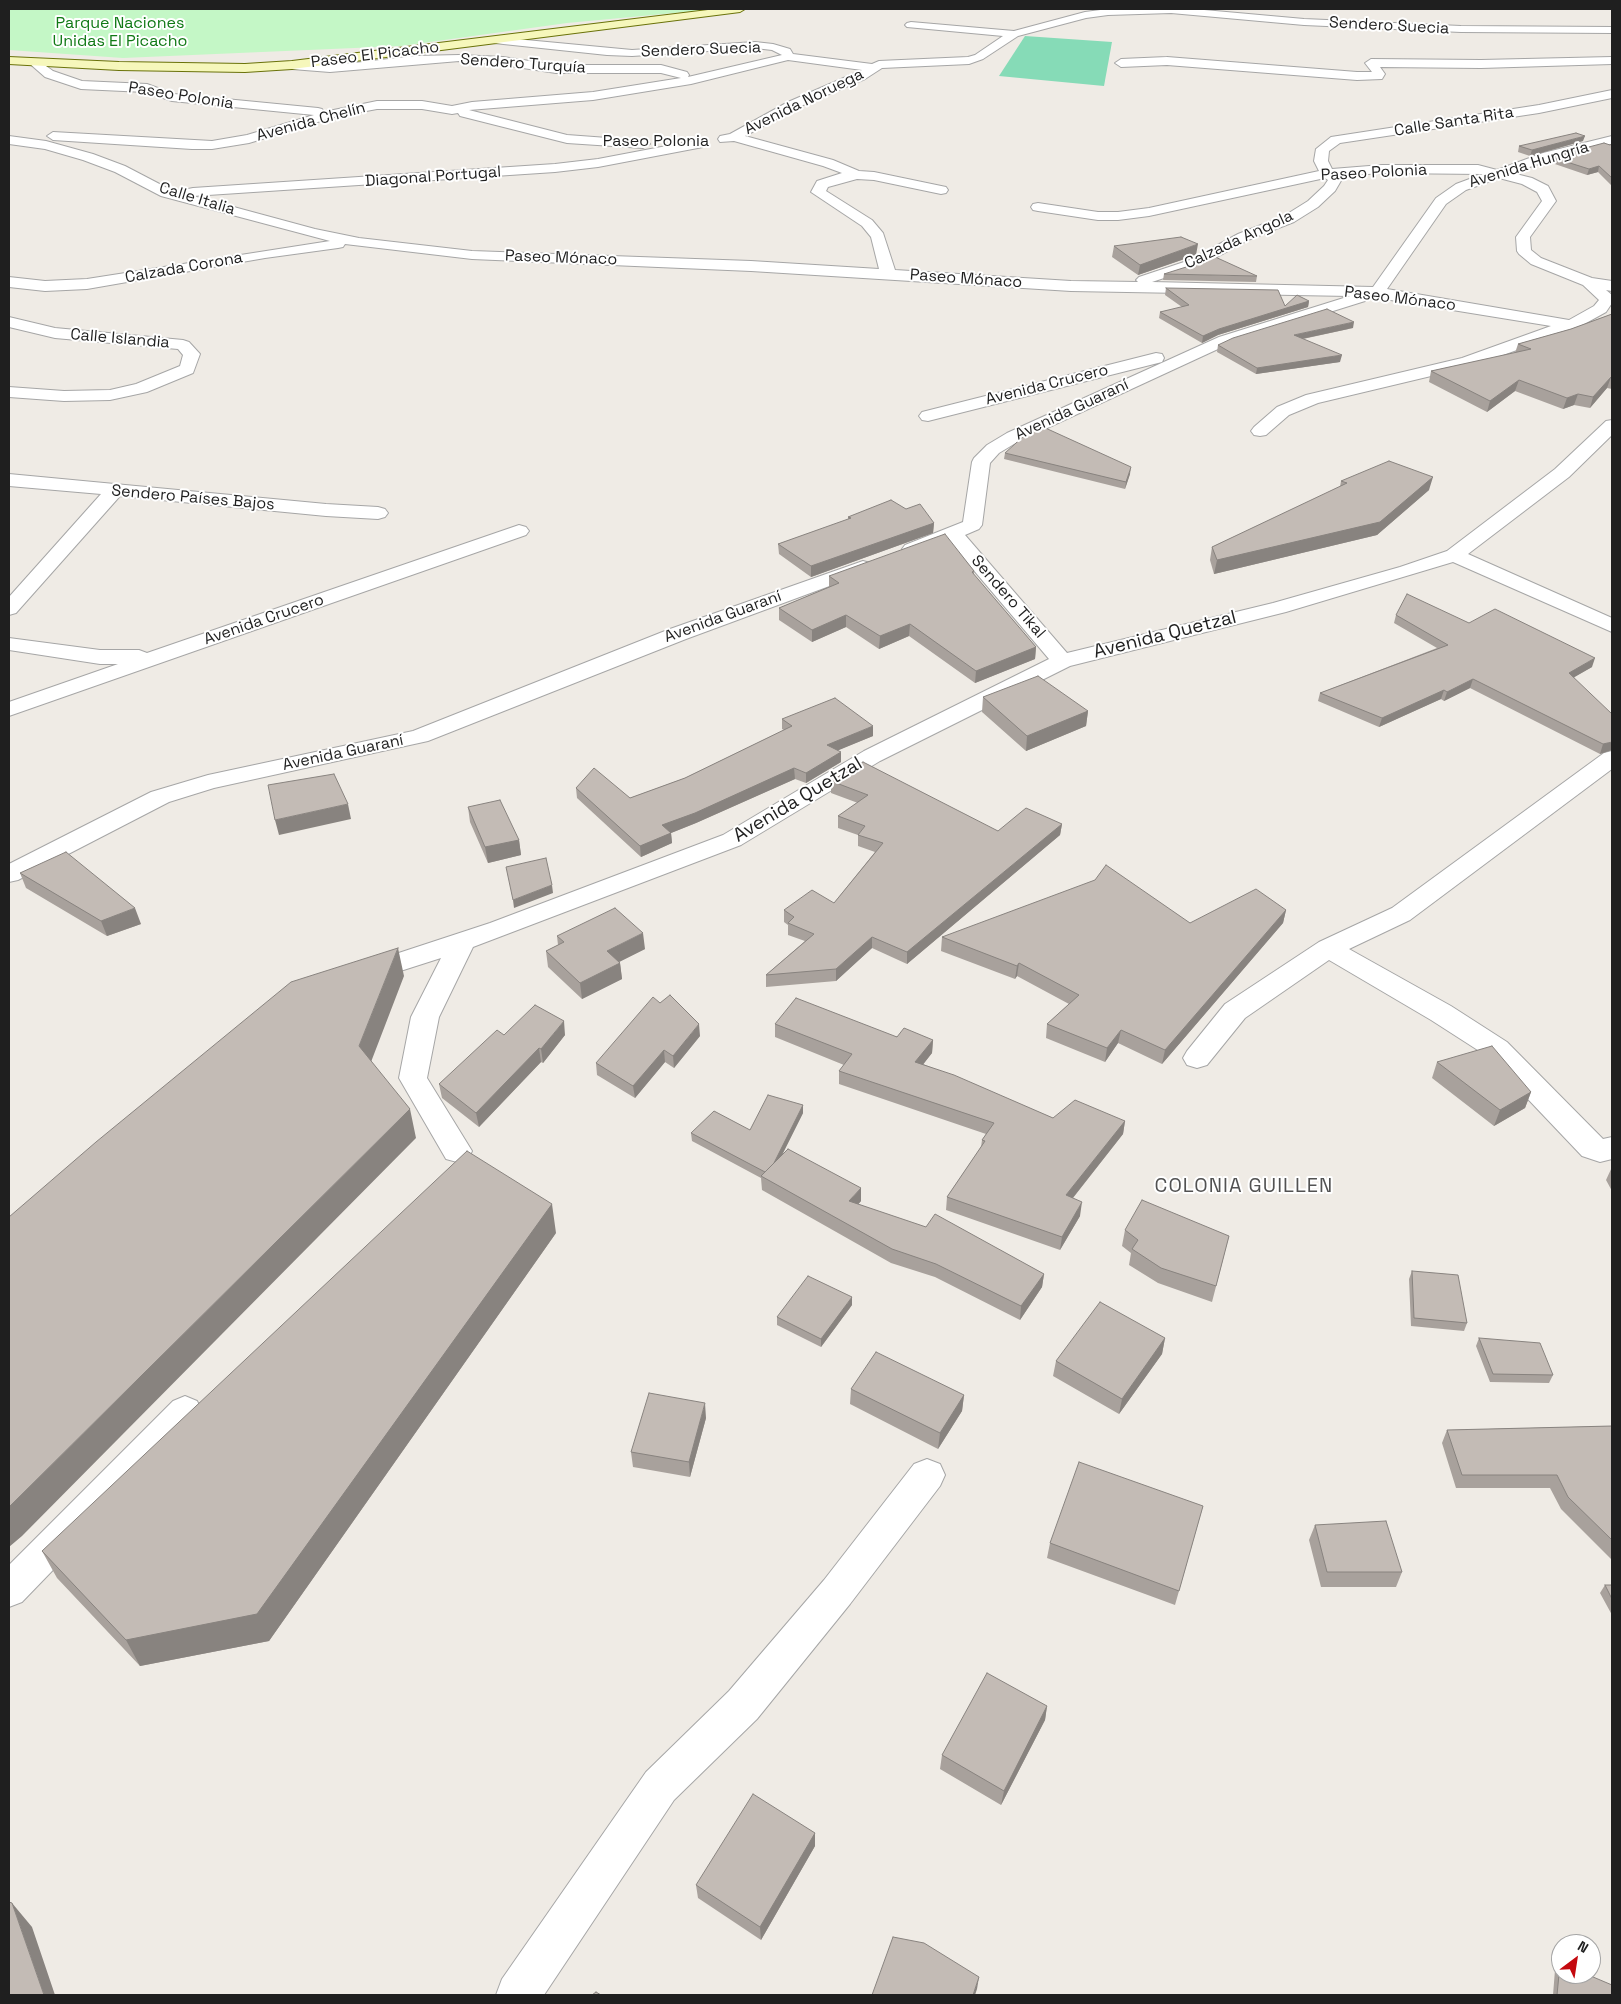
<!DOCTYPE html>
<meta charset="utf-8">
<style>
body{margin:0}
#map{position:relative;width:1621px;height:2004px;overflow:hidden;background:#efebe5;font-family:"Space Grotesk",sans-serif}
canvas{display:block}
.frame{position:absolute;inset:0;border:10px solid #1f1f1f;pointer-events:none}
.north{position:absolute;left:1551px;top:1934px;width:50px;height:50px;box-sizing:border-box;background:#fff;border:1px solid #a5a5a5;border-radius:50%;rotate:31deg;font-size:14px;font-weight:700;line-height:20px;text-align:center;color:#1f1f1f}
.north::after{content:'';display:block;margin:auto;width:18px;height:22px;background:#c4090f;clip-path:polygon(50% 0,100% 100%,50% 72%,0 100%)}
</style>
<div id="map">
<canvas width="1621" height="2004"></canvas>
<div class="frame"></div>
<div class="north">N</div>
</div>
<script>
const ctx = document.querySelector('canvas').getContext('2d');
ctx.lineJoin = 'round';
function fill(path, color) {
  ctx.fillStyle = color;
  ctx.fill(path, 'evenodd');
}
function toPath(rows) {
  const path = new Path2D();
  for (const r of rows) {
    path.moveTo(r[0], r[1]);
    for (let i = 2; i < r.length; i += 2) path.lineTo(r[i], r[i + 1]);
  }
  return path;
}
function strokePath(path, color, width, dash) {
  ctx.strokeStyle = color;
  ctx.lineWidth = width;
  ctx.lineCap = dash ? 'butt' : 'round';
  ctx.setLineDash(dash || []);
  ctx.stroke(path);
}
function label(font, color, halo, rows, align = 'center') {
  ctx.font = font + ' "Space Grotesk",sans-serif';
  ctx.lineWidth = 4;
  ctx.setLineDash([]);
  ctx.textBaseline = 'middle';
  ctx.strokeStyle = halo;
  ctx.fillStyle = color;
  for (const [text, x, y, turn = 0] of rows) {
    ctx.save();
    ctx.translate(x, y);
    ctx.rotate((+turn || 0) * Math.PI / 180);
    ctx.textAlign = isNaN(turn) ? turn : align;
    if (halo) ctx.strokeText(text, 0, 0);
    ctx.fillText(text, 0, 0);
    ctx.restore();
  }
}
fill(toPath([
 [9,9,717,9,567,23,401,46,123,58,9,50]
]), '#c4f7c6');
fill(toPath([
 [1025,36,1112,42,1104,86,999,76]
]), '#86dbb7');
const street = toPath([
 [1108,9,1193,9,1304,19,1461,26,1612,27,1612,33,1461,32,1304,25,1171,13,1108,15,1086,18,1018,36,983,59,969,64,882,68,865,79,796,108,745,136,833,160,859,171,874,172,946,187,948,190,946,193,941,194,874,180,857,179,828,187,826,191,872,220,883,233,895,270,1071,281,1138,282,1136,280,1139,277,1190,260,1238,234,1284,216,1308,201,1324,186,1328,180,1325,178,1149,216,1118,220,1098,220,1038,211,1033,210,1031,207,1033,204,1038,203,1098,212,1118,212,1149,208,1319,171,1314,161,1316,149,1331,137,1539,105,1612,90,1612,98,1539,113,1340,143,1329,151,1328,161,1332,169,1382,165,1478,165,1497,170,1543,153,1612,136,1612,144,1553,159,1512,173,1532,178,1548,186,1556,201,1530,237,1531,250,1541,258,1592,278,1612,281,1612,291,1606,290,1612,295,1612,303,1606,312,1577,328,1473,366,1318,403,1289,415,1266,435,1260,436,1254,435,1251,431,1254,427,1277,407,1306,395,1462,358,1551,326,1366,296,1367,298,1365,301,1231,343,1019,441,999,453,990,463,982,525,979,529,965,535,1067,653,1273,603,1400,567,1447,551,1555,469,1606,421,1612,420,1612,435,1569,477,1468,554,1612,618,1612,632,1453,562,1286,612,1070,666,880,761,741,845,473,947,439,1017,427,1078,472,1151,468,1159,457,1162,446,1159,399,1078,411,1017,441,958,366,982,356,979,352,973,356,967,490,923,723,835,864,751,1049,659,949,541,912,555,905,553,902,549,905,545,963,522,972,462,974,458,987,445,1007,433,1219,337,1350,296,1071,291,751,271,472,259,345,244,343,247,338,248,265,258,87,289,45,291,9,287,9,277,45,281,87,279,330,241,161,196,115,172,83,160,45,149,9,144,9,136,46,141,93,154,125,166,171,190,188,195,186,192,188,189,193,188,555,164,598,159,698,140,703,141,705,144,703,147,598,167,555,172,193,196,315,229,359,238,472,251,751,261,879,269,871,237,862,226,811,192,817,181,842,173,823,166,734,141,720,142,718,139,720,136,730,134,788,102,862,70,788,60,691,84,593,100,469,110,567,135,648,141,650,144,643,148,567,143,460,116,458,113,452,114,422,109,377,109,334,117,249,143,212,149,192,149,53,140,47,136,53,132,212,141,247,135,314,115,172,101,145,92,81,89,45,77,29,63,35,59,39,61,53,71,82,81,147,84,174,94,318,108,322,109,324,112,377,101,422,101,452,106,472,102,593,92,681,78,661,73,556,73,503,65,459,61,330,72,292,69,286,65,292,61,330,64,354,63,415,56,459,55,503,57,556,65,661,65,687,72,689,75,688,77,782,55,772,50,755,48,632,56,607,55,494,43,488,40,494,37,632,50,755,42,773,44,790,49,793,54,872,64,879,61,968,57,975,55,1003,36,907,27,905,25,907,23,911,22,1014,31,1085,12,1108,9],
 [1382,173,1483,174,1456,184,1436,198,1373,287,1152,282,1200,266,1248,240,1294,222,1318,207,1335,191,1342,179,1340,176,1382,173],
 [1499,178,1522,184,1537,192,1542,201,1516,237,1517,251,1519,254,1531,264,1583,285,1599,300,1594,306,1569,320,1387,289,1446,204,1466,190,1499,178],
 [1167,57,1357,72,1372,72,1365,63,1371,59,1481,60,1612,57,1612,64,1481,68,1380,67,1385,74,1382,79,1357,80,1167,65,1121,67,1115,63,1121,59,1167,57],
 [9,317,55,328,183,340,189,342,200,354,193,373,147,392,110,400,64,401,9,397,9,387,64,391,110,390,136,384,180,366,183,355,178,349,55,338,9,327,9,317],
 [1156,353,1162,354,1164,358,1162,362,928,421,922,420,919,416,922,412,1156,353],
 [9,474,326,504,378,507,385,509,388,513,385,517,378,519,326,516,120,496,16,613,9,615,9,597,101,494,9,486,9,474],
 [519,525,526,527,529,531,526,535,9,716,9,702,118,664,100,664,9,650,9,638,100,650,139,650,147,653,519,525],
 [863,561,870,563,873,567,870,571,686,639,428,741,214,788,169,802,18,880,9,882,9,864,151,792,208,775,413,731,670,629,863,561],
 [1612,751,1612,769,1410,920,1349,949,1451,1006,1507,1042,1603,1139,1612,1137,1612,1159,1600,1162,1582,1156,1487,1056,1431,1020,1329,960,1245,1018,1207,1065,1197,1068,1187,1065,1183,1058,1187,1051,1225,1004,1319,942,1392,908,1604,753,1612,751],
 [185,1396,197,1401,202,1411,197,1421,22,1602,9,1607,9,1565,173,1401,185,1396],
 [927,1459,940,1464,945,1475,940,1486,850,1604,757,1719,674,1800,544,1995,496,1995,502,1979,646,1772,729,1691,824,1580,914,1464,927,1459]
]);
const secondary = toPath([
 [716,9,745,9,740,12,292,69,245,72,119,70,9,64,9,57,119,62,245,64,292,61,716,9]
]);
strokePath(street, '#a6a6a6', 2);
strokePath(secondary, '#6a720a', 2);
fill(street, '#fff');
fill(secondary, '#f6f7bb');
fill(toPath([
 [1583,141,1530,156,1518,152,1519,146],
 [1612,144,1612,186,1598,172,1587,175,1549,162,1551,157],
 [1114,246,1196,255,1138,275,1112,257],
 [1164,274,1257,276,1256,282,1163,280],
 [1166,288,1285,306,1309,301,1308,307,1218,335,1202,343,1159,318,1160,312,1182,307,1165,295],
 [1612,314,1612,389,1607,388,1590,408,1574,405,1563,409,1515,391,1487,412,1429,382,1431,371,1515,353,1518,344,1571,329],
 [1353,328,1303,339,1340,362,1256,374,1217,352,1218,345],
 [1005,453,1130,474,1125,489,1004,459],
 [1341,481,1429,490,1377,535,1214,574,1210,560,1212,547,1340,487],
 [906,509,934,523,933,533,811,577,779,554,778,544,848,520,848,517],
 [974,571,974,575,1036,647,1035,659,975,683,909,636,879,649,846,627,812,642,779,620,779,608,829,587,829,576],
 [1396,615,1469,623,1592,667,1574,677,1612,750,1600,754,1470,688,1444,701,1441,699,1379,727,1318,701,1320,693,1437,648,1394,623],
 [983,697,1088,711,1086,726,1026,751,982,712],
 [782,719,873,736,838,750,841,762,806,783,795,779,696,823,671,833,672,843,641,857,577,798,576,788,630,798,685,778,784,730,782,729],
 [831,781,998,831,1062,824,1060,835,907,964,872,948,836,981,766,987,766,975,805,941,788,935,788,925,784,922,784,910,834,903,875,852,858,846,858,835,838,828,838,816,858,803,831,793],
 [468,807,519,840,521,855,488,863,470,822],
 [20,873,141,924,107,936,26,888],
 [1286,910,1283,923,1162,1064,1118,1043,1105,1062,1046,1038,1047,1024,1069,1004,1017,976,1015,979,941,951,942,937,1190,923],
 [557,936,645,949,619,962,620,963,622,979,582,999,548,967,546,951,558,945],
 [775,1024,933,1040,932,1053,923,1064,1053,1118,1125,1121,1123,1134,1073,1198,1080,1216,1060,1250,946,1210,947,1197,981,1147,982,1140,986,1134,839,1084,839,1071,844,1065,775,1037],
 [504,1035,565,1035,543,1063,541,1062,479,1127,442,1098,439,1084],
 [700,1036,674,1068,665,1062,635,1098,597,1075,596,1063],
 [1437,1062,1531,1092,1525,1108,1494,1126,1432,1078],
 [803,1105,803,1113,782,1155,861,1201,858,1204,1044,1274,1042,1287,1020,1320,935,1277,891,1263,762,1190,761,1178,692,1141,691,1133,750,1130],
 [1612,1167,1612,1191,1606,1180],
 [1125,1230,1229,1236,1212,1302,1158,1283,1129,1265,1131,1253,1122,1246],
 [556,1233,269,1641,140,1666,57,1578,42,1551],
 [1412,1271,1467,1323,1464,1331,1411,1326,1409,1279],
 [852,1305,821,1347,777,1325,777,1317],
 [1165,1338,1162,1354,1119,1414,1053,1376,1056,1361],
 [1479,1338,1553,1375,1549,1383,1490,1382,1476,1346],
 [851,1389,964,1395,962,1411,938,1449,850,1404],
 [706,1418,690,1477,633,1467,631,1452],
 [1612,1426,1612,1560,1561,1509,1550,1488,1456,1488,1442,1443,1447,1430],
 [1203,1506,1175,1605,1047,1558,1050,1543],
 [1315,1525,1402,1572,1396,1587,1321,1587,1309,1540],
 [1605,1585,1612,1585,1612,1615,1600,1593],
 [1047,1706,1045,1720,1001,1805,940,1769,942,1755],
 [815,1833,815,1846,761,1940,698,1898,696,1885],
 [1560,1964,1612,1995,1553,1995,1555,1970]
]), '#a8a19c');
fill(toPath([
 [1585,136,1583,141,1530,156,1532,150],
 [1599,166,1598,172,1587,175,1589,169],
 [1198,244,1196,255,1138,275,1140,265],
 [1309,301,1308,307,1218,335,1202,343,1203,336,1219,329],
 [1354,322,1353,328,1292,341,1294,335],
 [1342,355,1340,362,1256,374,1257,368],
 [1611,377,1607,388,1590,408,1593,397],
 [1519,380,1515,391,1487,412,1490,401],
 [1578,394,1574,405,1563,409,1567,398],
 [1131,467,1130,474,1125,489,1126,482],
 [1433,477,1429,490,1377,535,1214,574,1217,560],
 [934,523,933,533,811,577,811,566],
 [846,615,846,627,812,642,812,630],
 [910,624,909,636,879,649,880,636],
 [1036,647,1035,659,975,683,976,671],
 [1595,658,1592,667,1566,682,1569,673],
 [1473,679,1470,688,1444,701,1447,692],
 [1444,690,1441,699,1379,727,1382,718],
 [1088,711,1086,726,1026,751,1027,736],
 [873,726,873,736,827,755,827,745],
 [1612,742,1612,750,1600,754,1603,744],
 [841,752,841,762,806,783,806,773],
 [794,768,795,779,696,823,671,833,672,843,641,857,640,846,662,825],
 [348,804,351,819,279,835,275,820],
 [1062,824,1060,835,907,964,907,952],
 [519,840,521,855,488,863,485,847],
 [552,885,553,893,514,908,513,900],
 [135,908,141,924,107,936,101,921],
 [1286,910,1283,923,1162,1064,1165,1050],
 [643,933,645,949,609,967,607,951],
 [872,937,872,948,836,981,836,969],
 [398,948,404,976,366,1075,359,1046],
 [620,963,622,979,582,999,580,983],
 [1019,963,1017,976,1015,979,1017,966],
 [564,1021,565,1035,543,1063,541,1049],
 [699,1024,700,1036,674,1068,673,1056],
 [1121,1030,1118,1043,1105,1062,1107,1048],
 [933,1040,932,1053,915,1075,915,1062],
 [539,1048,541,1062,479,1127,476,1113],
 [664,1050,665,1062,635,1098,633,1086],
 [1531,1092,1525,1108,1494,1126,1500,1110],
 [803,1105,803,1113,769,1181,768,1174],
 [410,1109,416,1138,22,1536,9,1547,9,1507],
 [1125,1121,1123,1134,1064,1209,1066,1195],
 [861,1188,861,1201,849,1215,849,1201],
 [1082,1202,1080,1216,1060,1250,1062,1237],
 [552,1204,556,1233,269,1641,140,1666,126,1640],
 [1044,1274,1042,1287,1020,1320,1021,1306],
 [852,1297,852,1305,821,1347,821,1339],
 [1165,1338,1162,1354,1119,1414,1122,1399],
 [964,1395,962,1411,938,1449,940,1433],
 [705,1403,706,1418,690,1477,689,1462],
 [1047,1706,1045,1720,1001,1805,1004,1791],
 [815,1833,815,1846,761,1940,760,1927],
 [12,1903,32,1927,55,1995,44,1995],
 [979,1977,977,1989,975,1995,973,1995]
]), '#88837f');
const building = toPath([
 [1576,133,1585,136,1532,150,1519,146,1576,133],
 [1604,143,1610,145,1612,144,1612,178,1599,166,1589,169,1551,157,1604,143],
 [1181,237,1198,244,1140,265,1114,246,1181,237],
 [1213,256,1257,276,1164,274,1202,262,1213,256],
 [1166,288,1278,290,1285,306,1297,295,1309,301,1219,329,1203,336,1160,312,1189,305,1166,288],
 [1327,309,1354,322,1294,335,1342,355,1257,368,1218,345,1233,338,1327,309],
 [1612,314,1612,377,1611,377,1593,397,1578,394,1567,398,1519,380,1490,401,1431,371,1531,349,1518,344,1571,329,1612,314],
 [1041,426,1131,467,1126,482,1005,453,1026,434,1041,426],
 [1389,461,1433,477,1380,522,1217,560,1212,547,1347,483,1341,481,1389,461],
 [891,500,906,509,920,504,934,523,811,566,778,544,851,518,848,517,891,500],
 [945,534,974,571,972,572,1036,647,976,671,910,624,880,636,846,615,812,630,779,608,839,583,829,576,945,534],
 [1407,594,1469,623,1495,609,1595,658,1569,673,1612,714,1612,742,1603,744,1473,679,1447,692,1444,690,1382,718,1320,693,1448,645,1396,615,1407,594],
 [1038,676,1088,711,1027,736,983,697,1038,676],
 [835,698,873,726,827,745,841,752,806,773,794,768,695,813,662,825,671,833,640,846,576,788,594,768,630,798,685,778,792,726,782,719,835,698],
 [863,762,998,831,1026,808,1062,824,907,952,872,937,836,969,766,975,814,934,788,923,794,917,784,910,812,890,834,903,883,843,858,835,865,826,838,816,868,795,831,781,863,762],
 [334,774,348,804,275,820,268,785,334,774],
 [500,800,519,840,485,847,468,807,500,800],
 [66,852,135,908,101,921,20,873,66,852],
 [546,858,552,885,513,900,506,867,546,858],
 [1106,865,1190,923,1256,889,1286,910,1165,1050,1121,1030,1107,1048,1047,1024,1079,995,1019,963,1017,966,942,937,1095,880,1106,865],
 [615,908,643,933,607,951,620,963,580,983,546,951,564,942,557,936,615,908],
 [398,948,359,1046,410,1109,9,1507,9,1217,96,1142,291,982,398,948],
 [670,995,699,1024,673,1056,664,1050,633,1086,596,1063,653,997,660,1003,670,995],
 [796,998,897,1037,904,1028,933,1040,915,1062,954,1075,1053,1118,1075,1100,1125,1121,1066,1195,1082,1202,1062,1237,947,1197,985,1141,982,1140,994,1123,839,1071,852,1054,775,1024,796,998],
 [535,1005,564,1021,541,1049,539,1048,476,1113,439,1084,497,1030,504,1035,535,1005],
 [1492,1046,1531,1092,1500,1110,1437,1062,1492,1046],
 [768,1095,803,1105,774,1163,765,1172,691,1133,714,1111,750,1130,768,1095],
 [788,1149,861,1188,849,1201,926,1227,935,1214,1044,1274,1021,1306,936,1264,892,1249,761,1176,788,1149],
 [467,1151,552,1204,257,1614,126,1640,42,1551,467,1151],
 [1142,1200,1229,1236,1216,1286,1161,1268,1132,1249,1138,1240,1125,1230,1142,1200],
 [1412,1271,1458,1275,1467,1323,1414,1318,1412,1271],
 [808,1276,852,1297,821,1339,777,1317,808,1276],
 [1100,1302,1165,1338,1122,1399,1056,1361,1100,1302],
 [1479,1338,1540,1343,1553,1375,1493,1374,1479,1338],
 [876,1352,964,1395,940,1433,851,1389,876,1352],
 [649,1393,705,1403,689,1462,631,1452,649,1393],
 [1612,1426,1612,1540,1568,1497,1557,1475,1462,1475,1447,1430,1612,1426],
 [1079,1462,1203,1506,1179,1591,1050,1543,1079,1462],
 [1386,1521,1402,1572,1327,1572,1315,1525,1386,1521],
 [1605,1585,1612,1585,1612,1599,1605,1585],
 [987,1673,1047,1706,1004,1791,942,1755,987,1673],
 [753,1794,815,1833,760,1927,696,1885,753,1794],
 [9,1902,12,1903,44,1995,9,1995,9,1902],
 [893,1937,924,1943,979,1977,973,1995,872,1995,893,1937],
 [1560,1964,1561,1974,1586,1974,1612,1985,1612,1995,1557,1995,1560,1964],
 [596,1992,601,1995,592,1995,596,1992]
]);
fill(building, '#c3bbb5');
strokePath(building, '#88837f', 1);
label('16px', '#107915', '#fff', [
 ["Parque Naciones",120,24],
 ["Unidas El Picacho",120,42]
]);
label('16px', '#1f1f1f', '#fff', [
 ["Sendero Suecia",1389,26,3],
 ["Sendero Suecia",701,50,-2],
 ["Paseo El Picacho",375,55,-7],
 ["Sendero Turquía",523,64,4],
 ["Paseo Polonia",181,96,9],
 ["Avenida Noruega",804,102,-26],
 ["Avenida Chelín",311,122,-15],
 ["Calle Santa Rita",1454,122,-9],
 ["Paseo Polonia",656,142],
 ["Avenida Hungría",1529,165,-17],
 ["Paseo Polonia",1374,173,-3],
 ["Diagonal Portugal",433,177,-4],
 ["Calle Italia",197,199,17],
 ["Calzada Angola",1239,240,-25],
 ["Paseo Mónaco",561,258,2],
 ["Calzada Corona",184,268,-10],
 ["Paseo Mónaco",966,279,4],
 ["Paseo Mónaco",1400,299,7],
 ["Calle Islandia",120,339,5],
 ["Avenida Crucero",1047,385,-14],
 ["Avenida Guaraní",1072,410,-25],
 ["Sendero Países Bajos",193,498,5],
 ["Sendero Tikal",1008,597,49],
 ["Avenida Guaraní",723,617,-20],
 ["Avenida Crucero",264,620,-19],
 ["Avenida Guaraní",343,753,-12]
]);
label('19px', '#1f1f1f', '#fff', [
 ["Avenida Quetzal",1165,635,-14],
 ["Avenida Quetzal",798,800,-31]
]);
ctx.letterSpacing = '1px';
label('20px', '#525252', '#fff', [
 ["COLONIA GUILLEN",1244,1187]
]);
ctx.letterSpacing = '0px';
</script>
